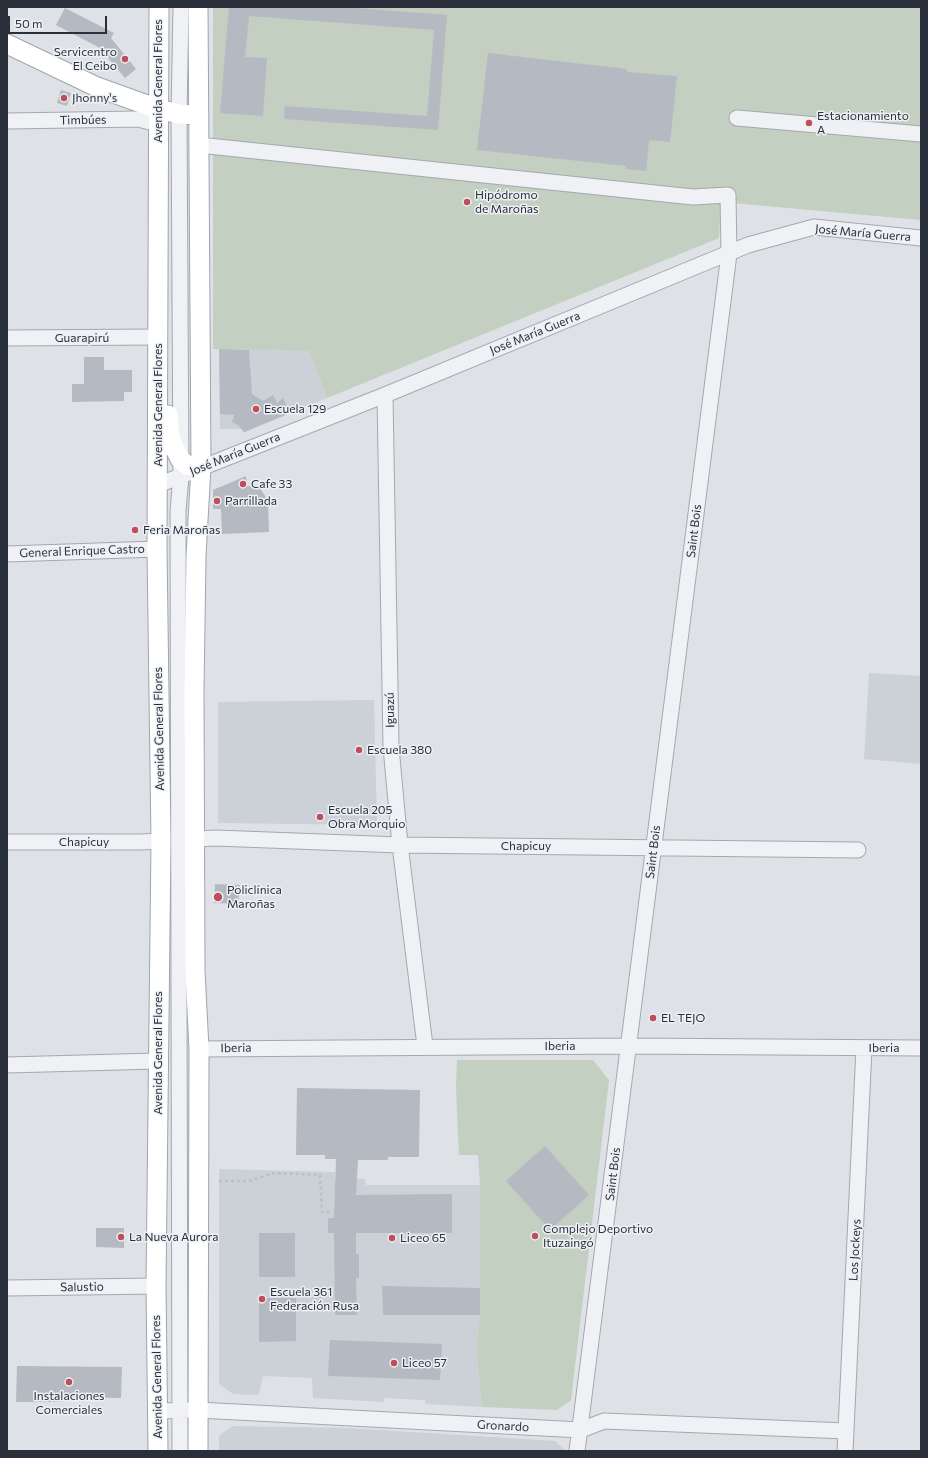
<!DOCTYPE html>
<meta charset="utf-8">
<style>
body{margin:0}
#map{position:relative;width:928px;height:1458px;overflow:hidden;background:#dee1e6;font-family:Commissioner,sans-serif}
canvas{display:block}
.frame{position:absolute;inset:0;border:8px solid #292f3b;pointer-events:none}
.scale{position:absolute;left:8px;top:16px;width:99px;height:18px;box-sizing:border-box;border:2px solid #292f3b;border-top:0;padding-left:5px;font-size:12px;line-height:14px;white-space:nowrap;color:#292f3b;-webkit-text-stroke:3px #edf0f4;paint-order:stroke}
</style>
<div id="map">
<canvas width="928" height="1458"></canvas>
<div class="frame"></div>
<div class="scale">50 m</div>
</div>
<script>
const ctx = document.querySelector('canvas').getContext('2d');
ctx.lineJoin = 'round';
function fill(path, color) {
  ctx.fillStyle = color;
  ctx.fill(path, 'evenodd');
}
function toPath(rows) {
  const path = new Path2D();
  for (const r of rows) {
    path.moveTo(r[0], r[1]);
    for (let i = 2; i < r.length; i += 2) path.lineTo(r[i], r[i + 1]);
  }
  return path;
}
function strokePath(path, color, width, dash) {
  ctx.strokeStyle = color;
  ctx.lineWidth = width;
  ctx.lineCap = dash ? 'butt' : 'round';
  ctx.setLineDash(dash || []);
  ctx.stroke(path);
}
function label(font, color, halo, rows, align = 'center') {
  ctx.font = font + ' Commissioner,sans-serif';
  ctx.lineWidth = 3;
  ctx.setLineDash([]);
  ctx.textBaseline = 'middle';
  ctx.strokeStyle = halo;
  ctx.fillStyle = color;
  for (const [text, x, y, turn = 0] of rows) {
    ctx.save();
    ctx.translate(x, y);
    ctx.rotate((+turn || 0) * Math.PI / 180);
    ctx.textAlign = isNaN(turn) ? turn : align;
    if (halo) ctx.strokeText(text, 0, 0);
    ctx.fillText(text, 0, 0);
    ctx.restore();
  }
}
fill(toPath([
 [219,349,309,351,327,398,243,433,242,429,220,429],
 [869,673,921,676,921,764,864,759],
 [374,700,377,825,218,823,218,702],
 [219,1169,335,1172,335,1179,365,1179,366,1185,480,1185,480,1315,476,1348,482,1407,425,1404,425,1400,384,1398,384,1402,313,1398,312,1378,263,1376,259,1395,233,1394,219,1384],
 [232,1426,348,1428,556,1441,565,1451,219,1451,219,1436]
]), '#ccd0d7');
fill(toPath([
 [213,7,921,7,921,220,721,202,719,238,327,398,309,351,213,349],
 [457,1060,593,1060,609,1080,571,1400,557,1410,482,1407,476,1348,480,1315,480,1185,478,1155,459,1155,456,1088]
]), '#c3cfc0');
fill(toPath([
 [229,7,343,7,447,15,438,130,284,119,285,106,427,116,434,30,249,16,245,57,267,58,263,116,220,113],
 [65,8,114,33,111,38,136,69,125,78,100,48,56,25],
 [488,53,627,69,627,72,677,76,670,142,649,140,646,171,626,169,626,166,477,150],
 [61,90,71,93,67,106,57,103],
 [219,349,249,350,252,394,263,401,273,395,277,403,283,398,290,413,244,432,238,425,232,422,234,415,220,414],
 [84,357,104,357,104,370,132,370,132,392,124,392,124,401,72,402,72,384,84,384],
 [246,476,247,486,259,486,268,501,269,532,222,534,221,509,213,509,213,490],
 [215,884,240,885,238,904,214,903],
 [297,1088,420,1090,419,1157,388,1157,388,1160,358,1160,356,1195,452,1194,452,1233,356,1233,356,1254,359,1254,359,1278,356,1278,357,1315,335,1315,334,1233,328,1233,328,1218,334,1218,336,1159,325,1159,325,1155,296,1155],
 [545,1146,589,1195,550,1230,506,1181],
 [96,1228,124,1228,124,1248,96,1247],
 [259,1233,295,1233,295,1277,259,1277],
 [382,1286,480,1288,480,1315,383,1315],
 [259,1298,296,1298,296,1341,259,1342],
 [330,1340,442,1344,440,1380,328,1376],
 [17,1366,122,1367,121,1398,62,1397,62,1402,16,1402]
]), '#b5bac2');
const minor = toPath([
 [737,118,921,134],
 [7,121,138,119,158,124],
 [199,145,693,197,728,195,729,254,577,1451],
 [7,338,157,337],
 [385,395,391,747,400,845,425,1046],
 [158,485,385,395,748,245,814,227,921,238],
 [7,554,157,549],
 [195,839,216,838,400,845,858,850],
 [7,842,140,842,161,841],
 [199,1049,629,1046,921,1048],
 [7,1065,157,1061],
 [7,1288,156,1286],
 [158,1411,198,1410,581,1430,604,1421,846,1431],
 [180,1451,178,511,181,476,179,114,181,7],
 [845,1451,864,1048]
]);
const major = toPath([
 [198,7,201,467,196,556,194,691,195,971,199,1049,198,1451],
 [7,44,97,87,158,109,179,114,199,115],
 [168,415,169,428,171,441,180,459,187,465,201,467],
 [158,1451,156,1286,161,841,157,549,159,7]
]);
strokePath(minor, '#a4a8af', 17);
strokePath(major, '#9ea5b0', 21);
strokePath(toPath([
 [219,1181,249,1181,274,1173,320,1175,322,1212,331,1212]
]), '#bcbfc5', 2.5, [3, 3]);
strokePath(minor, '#f0f1f5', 15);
strokePath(major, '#fff', 19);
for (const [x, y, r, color] of [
 [125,59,4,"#c04d5d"],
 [64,98,4,"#c04d5d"],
 [809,123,4,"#c04d5d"],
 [467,202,4,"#c04d5d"],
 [256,409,4,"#c04d5d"],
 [243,484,4,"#c04d5d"],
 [217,501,4,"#c04d5d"],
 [135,530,4,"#c04d5d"],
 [359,750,4,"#c04d5d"],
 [320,817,4,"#c04d5d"],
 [218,897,5,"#c04d5d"],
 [653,1018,4,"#c04d5d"],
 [535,1236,4,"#c04d5d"],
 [121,1237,4,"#c04d5d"],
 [392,1238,4,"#c04d5d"],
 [262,1299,4,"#c04d5d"],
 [394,1363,4,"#c04d5d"],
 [69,1382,4,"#c04d5d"]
]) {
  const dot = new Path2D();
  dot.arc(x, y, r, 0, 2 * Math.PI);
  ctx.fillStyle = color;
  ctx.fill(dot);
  strokePath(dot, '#edf0f4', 1.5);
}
label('12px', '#292f3b', '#edf0f4', [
 ["Servicentro",117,52,"right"],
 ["El Ceibo",117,66,"right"],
 ["Jhonny's",72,98],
 ["Estacionamiento",817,116],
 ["A",817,130],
 ["Hipódromo",475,195],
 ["de Maroñas",475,209],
 ["Escuela 129",264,409],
 ["Cafe 33",251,484],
 ["Parrillada",225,501],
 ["Feria Maroñas",143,530],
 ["Escuela 380",367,750],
 ["Escuela 205",328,810],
 ["Obra Morquio",328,824],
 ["Policlínica",227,890],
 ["Maroñas",227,904],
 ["EL TEJO",661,1018],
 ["Complejo Deportivo",543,1229],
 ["Ituzaingó",543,1243],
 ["La Nueva Aurora",129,1237],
 ["Liceo 65",400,1238],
 ["Escuela 361",270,1292],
 ["Federación Rusa",270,1306],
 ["Liceo 57",402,1363],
 ["Instalaciones",69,1396,"center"],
 ["Comerciales",69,1410,"center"]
], 'left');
label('12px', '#292f3b', '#edf0f4', [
 ["Avenida General Flores",158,81,-90],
 ["Timbúes",83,120,-1],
 ["José María Guerra",863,233,5],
 ["José María Guerra",535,333,-22],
 ["Guarapirú",82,338],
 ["Avenida General Flores",158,405,-90],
 ["José María Guerra",235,454,-22],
 ["Saint Bois",694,531,-83],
 ["General Enrique Castro",82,551,-2],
 ["Iguazú",390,710,-91],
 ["Avenida General Flores",159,729,-91],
 ["Chapicuy",84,842],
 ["Chapicuy",526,846],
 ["Saint Bois",653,852,-83],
 ["Iberia",560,1046],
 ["Iberia",236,1048,-1],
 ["Iberia",884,1048],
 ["Avenida General Flores",158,1053,-90],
 ["Saint Bois",613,1174,-83],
 ["Los Jockeys",855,1250,-87],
 ["Salustio",82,1287,-1],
 ["Avenida General Flores",157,1377,-91],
 ["Gronardo",503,1426,3]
]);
</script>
